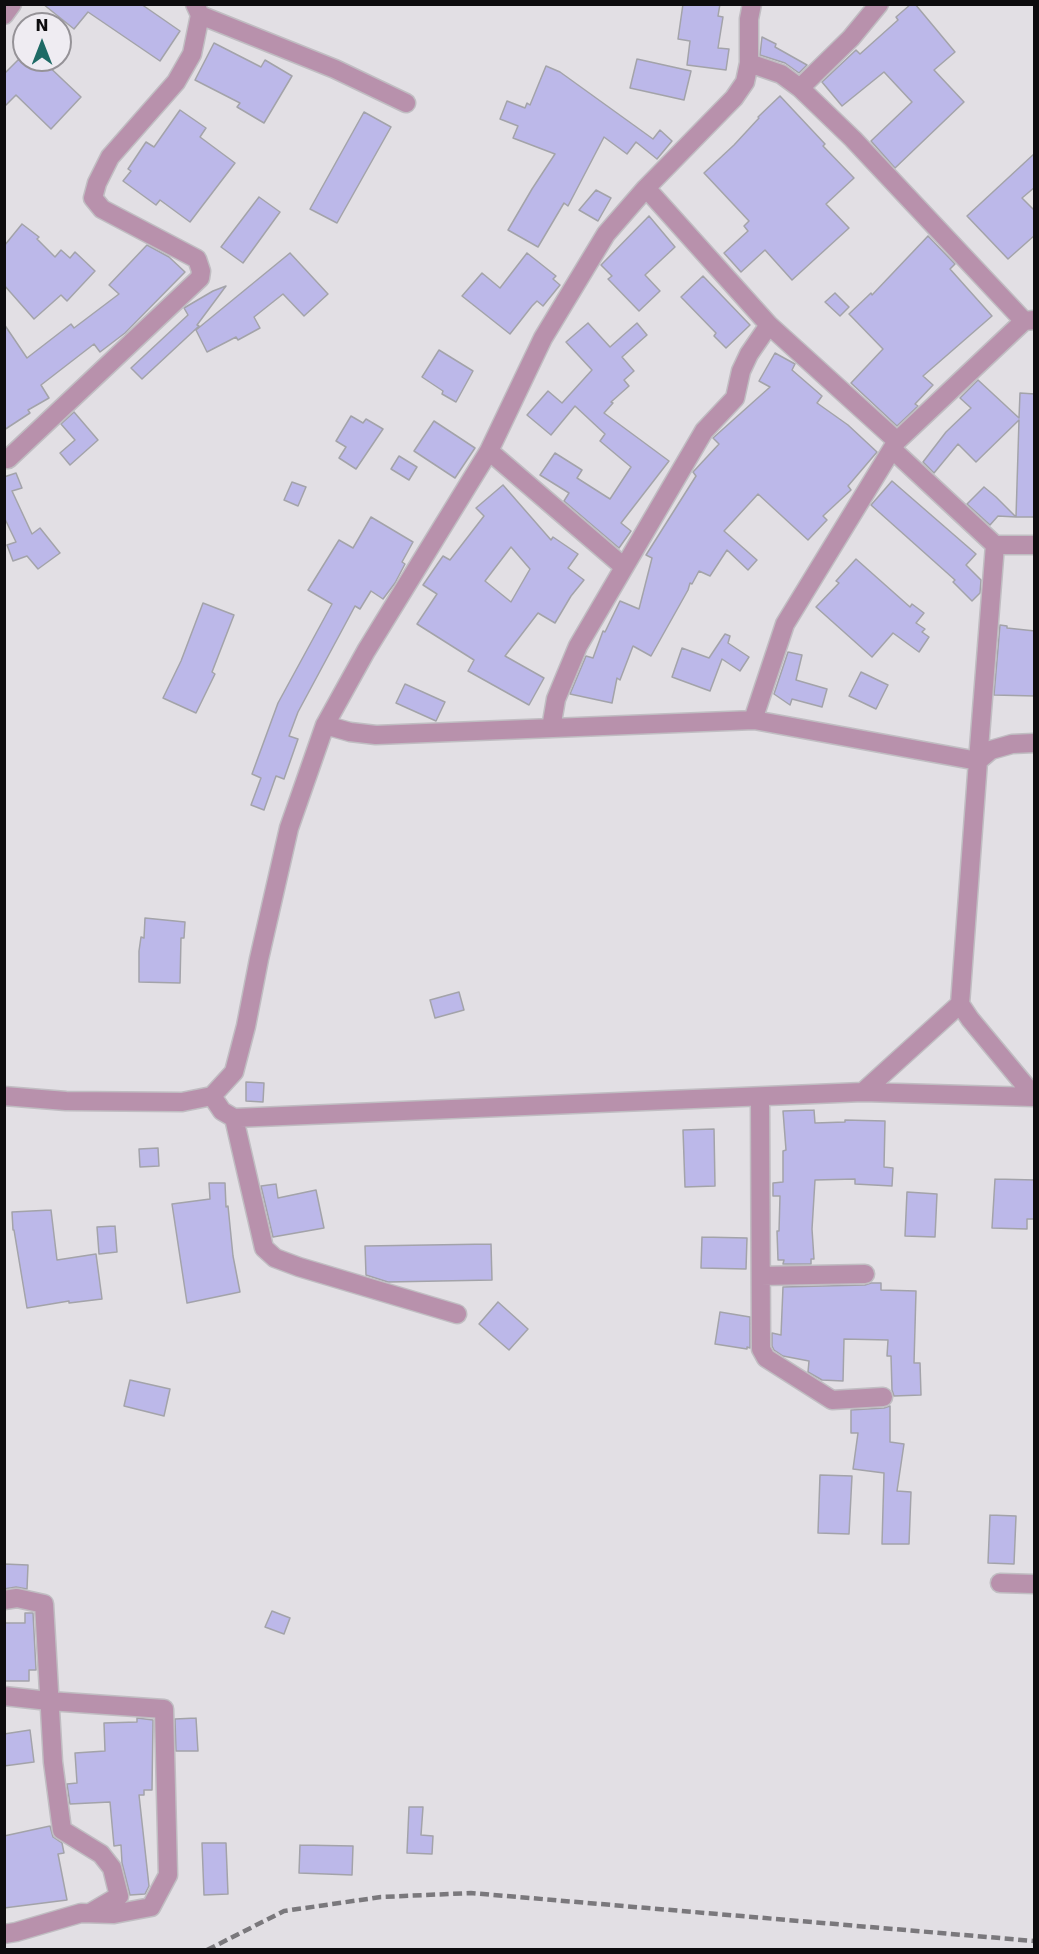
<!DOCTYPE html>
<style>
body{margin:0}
#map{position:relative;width:1039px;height:1954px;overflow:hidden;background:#e2dfe4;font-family:"DejaVu Sans",sans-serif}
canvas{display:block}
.frame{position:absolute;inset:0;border:6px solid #0d0c0e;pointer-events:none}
.north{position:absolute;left:12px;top:12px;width:60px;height:60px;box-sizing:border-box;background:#efecf2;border:2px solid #959297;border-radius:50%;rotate:0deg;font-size:16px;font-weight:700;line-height:24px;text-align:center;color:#0d0c0e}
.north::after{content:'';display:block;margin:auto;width:21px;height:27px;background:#1e6a65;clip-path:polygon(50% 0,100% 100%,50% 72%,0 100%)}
</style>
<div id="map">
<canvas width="1039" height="1954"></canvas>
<div class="frame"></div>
<div class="north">N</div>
</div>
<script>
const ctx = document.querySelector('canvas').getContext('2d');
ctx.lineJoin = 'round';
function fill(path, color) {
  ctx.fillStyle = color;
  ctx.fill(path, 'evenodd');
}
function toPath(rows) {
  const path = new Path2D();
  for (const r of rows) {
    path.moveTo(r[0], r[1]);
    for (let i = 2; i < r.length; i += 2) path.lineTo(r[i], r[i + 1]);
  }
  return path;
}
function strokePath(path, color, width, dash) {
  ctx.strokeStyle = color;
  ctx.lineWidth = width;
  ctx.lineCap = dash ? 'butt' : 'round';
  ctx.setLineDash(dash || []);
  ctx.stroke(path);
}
const building = toPath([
 [43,4,141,4,180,31,160,61,88,12,74,29,43,4],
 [683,4,720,4,718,16,723,17,718,48,729,49,726,70,687,65,690,41,678,39,683,4],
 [911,4,915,4,955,52,934,70,964,102,895,168,871,141,912,102,884,72,842,106,822,82,856,50,860,54,898,20,896,17,911,4],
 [762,37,776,44,775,47,807,65,799,73,785,63,760,55,762,37],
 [214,43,261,67,265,60,292,76,264,123,237,107,240,103,195,80,214,43],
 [637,59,691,71,684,100,630,88,637,59],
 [18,60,42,60,81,97,51,129,16,95,4,107,4,74,18,60],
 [546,66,560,72,653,139,660,130,672,141,657,159,636,142,627,154,604,137,568,206,564,203,538,247,508,230,532,189,555,154,513,138,518,126,500,119,507,101,525,108,527,103,530,105,546,66],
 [780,96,825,144,823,146,854,178,826,204,849,228,792,280,765,250,741,272,724,253,748,231,744,226,749,221,704,173,734,145,759,118,758,117,780,96],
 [180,110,206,128,200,137,235,163,190,222,160,200,156,205,123,181,131,171,128,169,146,142,154,147,180,110],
 [364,112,391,127,337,223,310,209,364,112],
 [1035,153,1035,187,1022,198,1035,211,1035,235,1008,259,967,216,1035,153],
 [596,190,611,198,598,221,579,210,596,190],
 [259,197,280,212,243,263,221,247,259,197],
 [649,216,675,247,645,275,660,291,639,311,608,279,612,276,601,265,649,216],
 [22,224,39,237,37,239,55,257,61,250,70,258,75,252,95,271,67,301,61,295,34,319,4,285,4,246,22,224],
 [928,236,955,264,950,269,992,316,923,376,933,385,915,404,918,406,897,426,851,383,883,349,849,314,871,293,872,295,928,236],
 [147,245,169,257,185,272,125,333,100,352,94,344,41,385,49,398,28,410,30,413,4,430,4,324,27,358,71,324,74,328,119,294,109,285,147,245],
 [290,253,328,294,304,316,283,294,254,317,260,328,238,340,236,337,207,352,196,330,290,253],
 [527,253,556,276,553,279,560,285,543,306,537,301,532,306,510,334,462,296,482,273,500,288,527,253],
 [703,276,750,325,726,348,714,336,716,333,681,297,703,276],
 [226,286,197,325,199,326,142,379,131,368,188,315,184,308,213,291,226,286],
 [835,293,849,307,840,316,825,302,835,293],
 [588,323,610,347,637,323,647,335,622,357,634,371,624,380,629,386,611,402,613,403,604,413,669,461,621,523,631,531,619,548,564,501,569,493,540,475,555,453,582,470,577,478,610,499,631,467,600,441,605,434,575,406,551,435,527,415,548,391,562,403,592,370,566,342,588,323],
 [439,350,473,371,456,402,442,394,443,391,422,377,439,350],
 [775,353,795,364,792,370,822,396,817,403,848,425,877,452,848,486,851,490,823,516,827,520,808,540,758,494,724,531,757,560,748,570,727,550,710,576,699,571,692,584,690,583,688,590,651,656,633,646,620,680,617,678,612,703,570,694,586,656,593,658,603,631,605,632,620,601,639,609,652,558,646,555,696,476,693,472,719,444,713,438,770,387,759,381,775,353],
 [978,380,1019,418,1020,393,1035,394,1035,517,1016,517,1019,420,976,462,958,444,934,473,923,462,946,432,971,408,960,398,978,380],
 [74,412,98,440,70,465,60,453,75,440,61,424,74,412],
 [351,416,363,423,366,419,383,429,356,469,339,458,346,447,336,441,351,416],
 [434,421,475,448,455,478,414,451,434,421],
 [399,456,417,467,409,480,391,469,399,456],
 [16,473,22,488,12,491,32,534,40,528,60,553,38,569,27,556,13,561,7,545,16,542,4,517,4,477,16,473],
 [892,481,976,554,966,565,981,580,980,593,972,601,953,582,955,580,871,505,892,481],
 [292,482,306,487,298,506,284,500,292,482],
 [503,485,551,540,553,537,578,554,568,568,584,580,571,596,555,623,538,613,505,656,544,678,529,705,468,671,474,660,417,624,437,594,423,585,443,556,450,560,484,516,476,508,503,485],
 [511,547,530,569,511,602,485,581,511,547],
 [984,487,996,497,1016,517,998,516,990,525,967,504,984,487],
 [371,517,413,542,402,562,405,564,395,583,383,599,371,591,360,609,355,606,298,712,289,736,298,739,284,779,276,776,264,810,251,805,261,778,252,774,278,703,332,604,308,590,339,540,353,548,371,517],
 [856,559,910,607,912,604,924,613,916,623,925,629,922,632,929,637,919,652,893,633,872,657,816,607,839,583,836,581,856,559],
 [203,603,234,615,212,672,215,674,196,713,163,698,181,661,203,603],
 [1000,625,1007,626,1007,628,1035,631,1035,696,994,695,1000,625],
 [725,634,730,636,728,643,749,657,740,671,722,659,710,691,672,677,682,648,709,658,725,634],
 [788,652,802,655,796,680,827,689,822,707,792,699,790,705,774,694,788,652],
 [861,672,888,685,876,709,849,696,861,672],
 [405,684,445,702,436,721,396,703,405,684],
 [145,918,185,922,184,938,181,938,180,983,139,982,139,951,141,937,144,938,145,918],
 [459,992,464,1010,435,1018,430,1000,459,992],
 [246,1082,264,1083,263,1102,246,1101,246,1082],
 [814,1110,815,1123,845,1122,845,1120,885,1121,884,1167,893,1168,892,1186,855,1184,855,1179,815,1180,812,1229,814,1259,811,1259,811,1264,783,1264,784,1260,778,1260,777,1231,779,1231,780,1196,773,1196,773,1183,783,1182,783,1151,786,1150,783,1111,814,1110],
 [714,1129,715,1186,685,1187,683,1130,714,1129],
 [158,1148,159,1166,140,1167,139,1149,158,1148],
 [995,1179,1035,1180,1035,1219,1027,1219,1027,1229,992,1228,995,1179],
 [209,1183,225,1183,226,1207,228,1206,233,1256,240,1292,187,1303,172,1204,210,1199,209,1183],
 [276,1184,278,1198,316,1190,324,1228,273,1237,261,1186,276,1184],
 [907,1192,937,1194,935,1237,905,1236,907,1192],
 [51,1210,57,1260,96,1254,102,1299,69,1303,69,1301,27,1308,14,1230,13,1230,12,1212,51,1210],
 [115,1226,117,1252,99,1254,97,1227,115,1226],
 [702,1237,747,1238,746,1269,701,1268,702,1237],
 [491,1244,492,1280,388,1282,366,1275,365,1246,491,1244],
 [871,1283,881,1283,881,1290,916,1291,914,1363,920,1363,921,1395,894,1396,892,1390,891,1356,887,1356,888,1340,844,1339,843,1381,822,1380,808,1372,809,1361,783,1356,774,1350,772,1346,772,1333,781,1335,783,1287,865,1285,871,1283],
 [498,1302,528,1329,509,1350,479,1324,498,1302],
 [720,1312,750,1317,750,1348,747,1347,747,1349,715,1344,720,1312],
 [130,1380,170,1389,164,1416,124,1406,130,1380],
 [890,1406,890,1442,904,1444,897,1491,911,1492,909,1544,882,1544,884,1473,853,1469,858,1433,851,1433,851,1410,884,1408,890,1406],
 [820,1475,852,1476,849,1534,818,1533,820,1475],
 [990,1515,1016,1516,1014,1564,988,1563,990,1515],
 [4,1564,28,1565,27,1589,16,1587,4,1589,4,1564],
 [272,1611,290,1618,284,1634,265,1627,272,1611],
 [25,1613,33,1613,36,1670,29,1670,29,1681,4,1681,4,1623,25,1623,25,1613],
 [137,1718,153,1720,152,1790,144,1790,144,1795,139,1795,149,1886,145,1894,130,1895,122,1863,121,1845,114,1846,110,1802,70,1804,67,1784,77,1783,75,1753,105,1751,104,1723,137,1722,137,1718],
 [196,1718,198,1751,176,1751,175,1719,196,1718],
 [30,1730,34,1762,4,1766,4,1734,30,1730],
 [409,1807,423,1807,421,1835,433,1836,432,1854,407,1853,409,1807],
 [50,1826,53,1837,62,1843,64,1853,58,1854,67,1900,4,1908,4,1836,50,1826],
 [202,1843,226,1843,228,1894,204,1895,202,1843],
 [300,1845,353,1846,352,1875,299,1873,300,1845]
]);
fill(building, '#bcb8e9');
strokePath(building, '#a3a3a9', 1.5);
const minor = toPath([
 [4,15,12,4],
 [200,15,335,69,406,103],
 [749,63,781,74,800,88,853,139,1024,321,1034,320],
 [800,88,851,38,879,4],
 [646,188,769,325,897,441],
 [892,449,995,545,978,761,991,750,1012,744,1034,743],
 [489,451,624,567],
 [4,459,8,459,200,278,201,271,197,259,102,209,93,198,97,183,110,157,176,82,192,54,200,15,195,4],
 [995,545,1034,545],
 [753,720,785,624,897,441,1024,321],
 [325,725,350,732,376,735,754,720,978,761,960,1004,970,1019,1034,1096],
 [551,728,556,699,578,646,704,431,735,398,741,371,749,354,769,325],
 [863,1092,960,1004],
 [4,1096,66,1101,182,1102,212,1096,234,1072,246,1026,259,959,289,828,325,725,366,651,489,451,543,338,606,234,646,188,734,98,745,82,749,63,749,19,752,4],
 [212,1096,222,1111,234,1118,863,1092,1034,1097],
 [760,1097,761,1349,766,1358,832,1400,883,1397],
 [234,1118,264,1248,275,1258,299,1267,457,1314],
 [761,1276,865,1274],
 [1000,1583,1034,1584],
 [4,1600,17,1598,44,1604,53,1762,62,1830,101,1854,112,1868,119,1896,90,1913],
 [4,1696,49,1701,164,1709,168,1875,151,1907,114,1914,81,1913,16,1932,4,1934]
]);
strokePath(minor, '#c0bdc2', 21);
strokePath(minor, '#b891ac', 18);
strokePath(toPath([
 [207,1950,284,1911,381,1897,471,1893,1034,1941]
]), '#7a787c', 4.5, [9, 4.5]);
</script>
